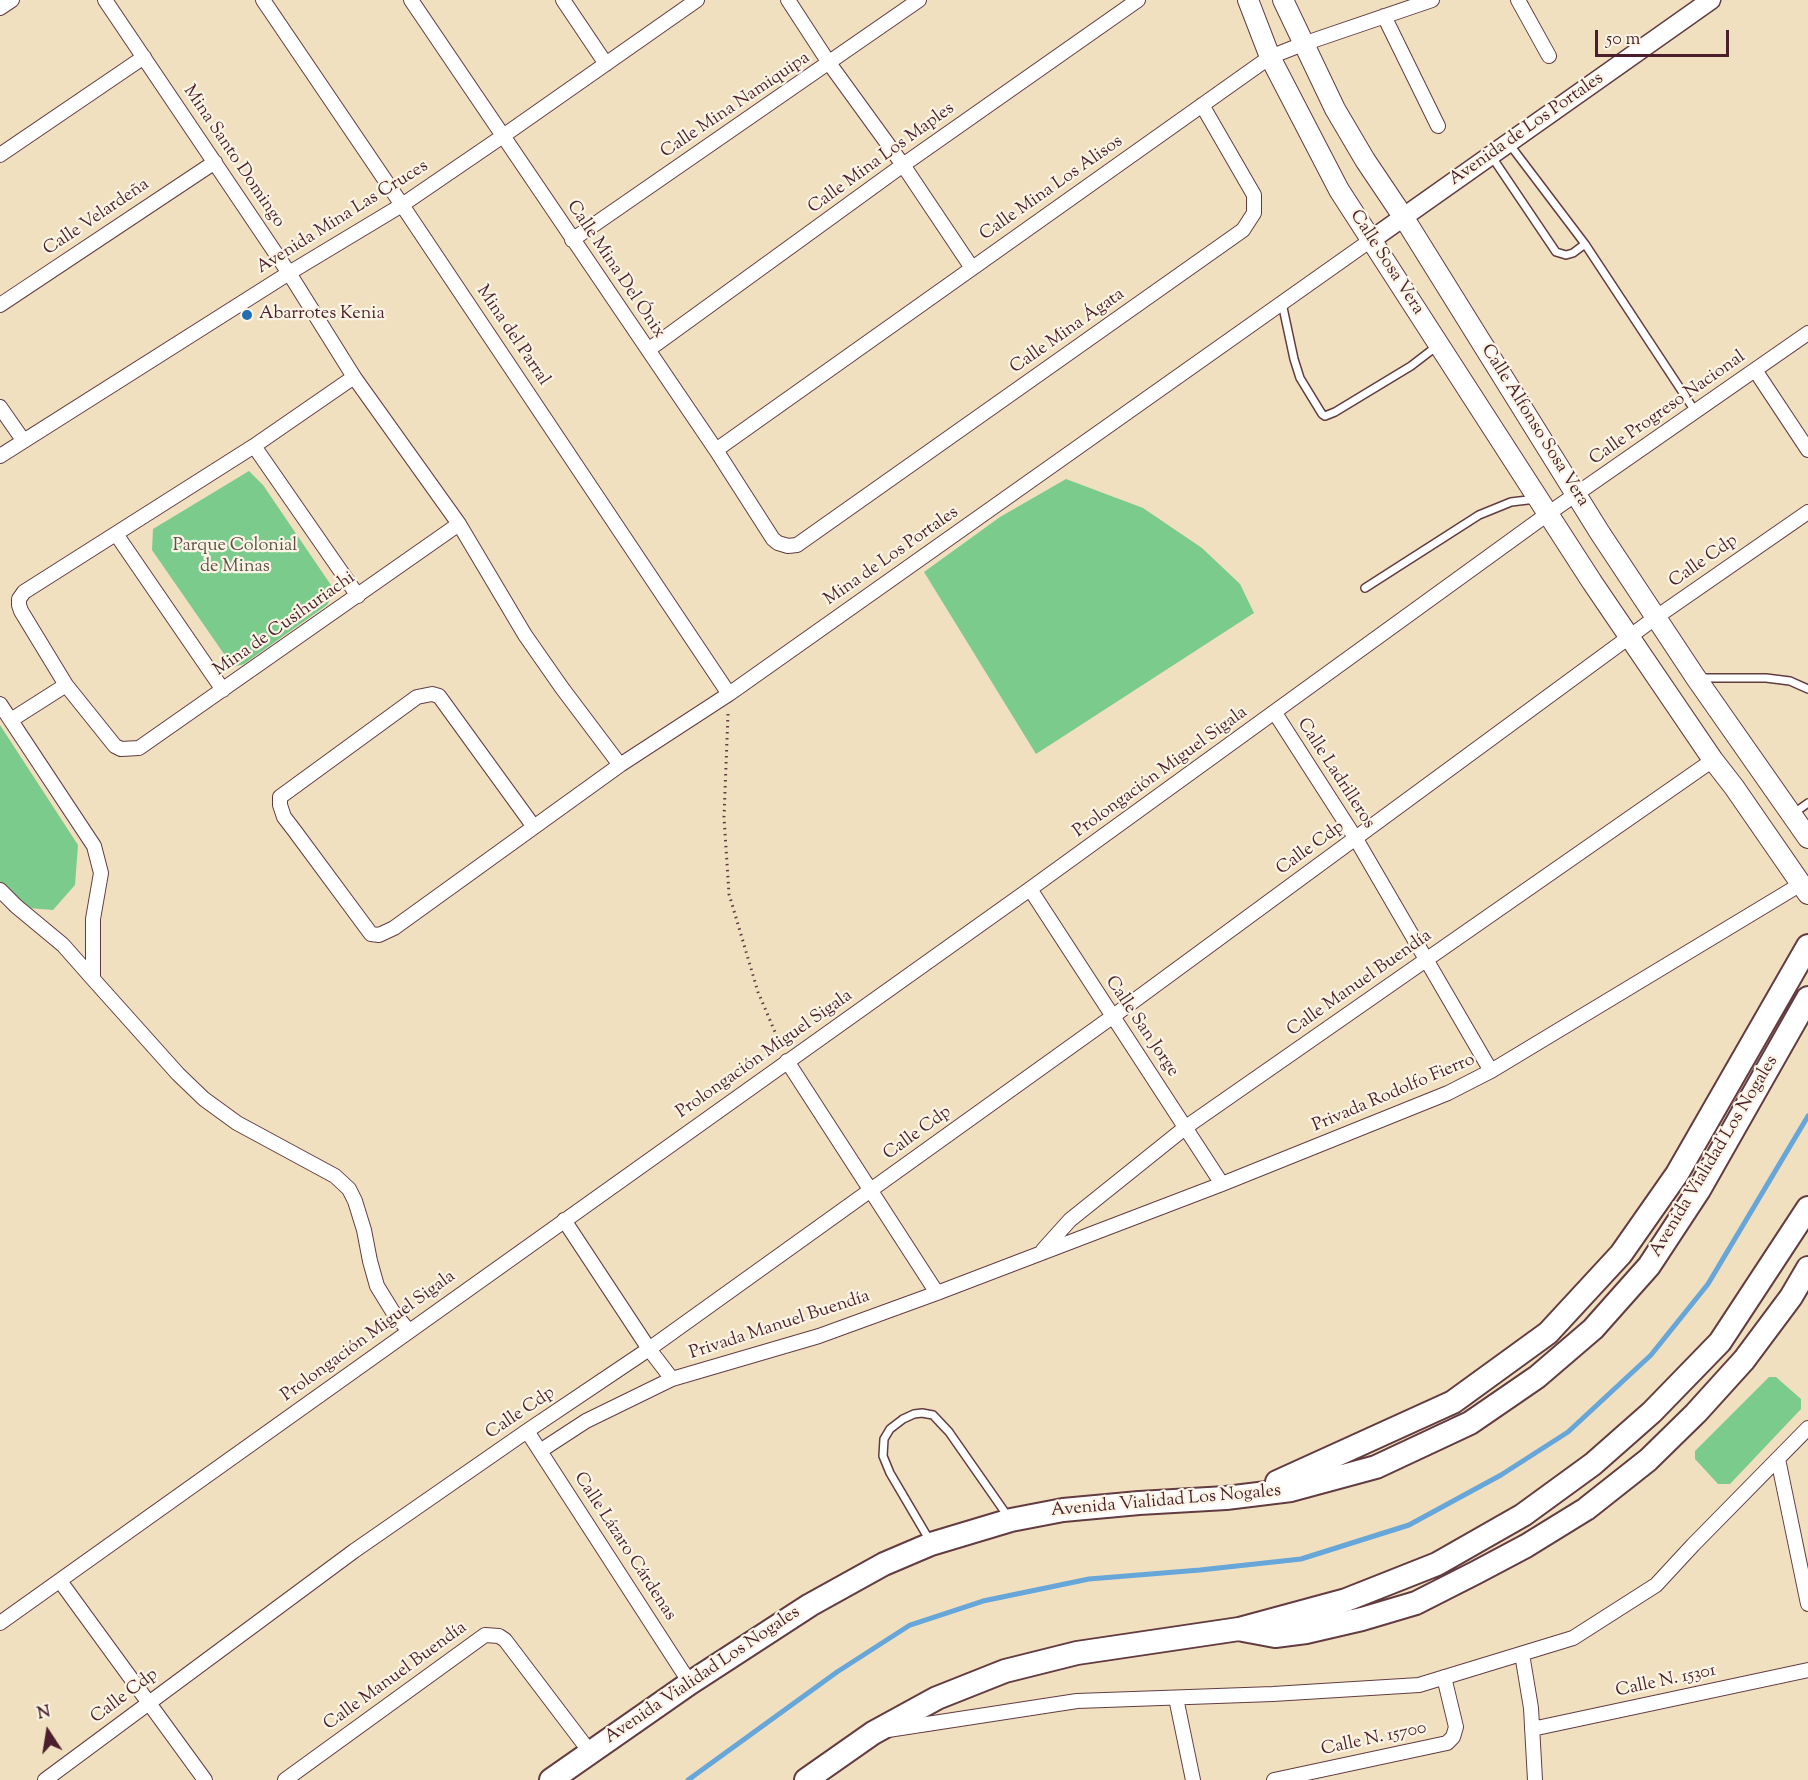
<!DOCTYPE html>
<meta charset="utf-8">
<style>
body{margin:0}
#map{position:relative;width:1808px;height:1780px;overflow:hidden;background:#f0e0c0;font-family:"Sorts Mill Goudy",serif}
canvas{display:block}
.north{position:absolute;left:18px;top:1702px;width:60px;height:60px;-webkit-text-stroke:4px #fcf5e5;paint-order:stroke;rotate:348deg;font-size:16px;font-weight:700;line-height:24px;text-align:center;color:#4a1f2b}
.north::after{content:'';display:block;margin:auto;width:21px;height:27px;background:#4a1f2b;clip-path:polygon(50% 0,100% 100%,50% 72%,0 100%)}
.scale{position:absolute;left:1595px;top:30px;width:134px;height:27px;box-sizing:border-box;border:3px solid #4a1f2b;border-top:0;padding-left:8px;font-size:18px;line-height:21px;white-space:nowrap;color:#4a1f2b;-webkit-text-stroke:4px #fcf5e5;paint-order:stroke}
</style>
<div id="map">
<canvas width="1808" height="1780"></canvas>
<div class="north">N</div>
<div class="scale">50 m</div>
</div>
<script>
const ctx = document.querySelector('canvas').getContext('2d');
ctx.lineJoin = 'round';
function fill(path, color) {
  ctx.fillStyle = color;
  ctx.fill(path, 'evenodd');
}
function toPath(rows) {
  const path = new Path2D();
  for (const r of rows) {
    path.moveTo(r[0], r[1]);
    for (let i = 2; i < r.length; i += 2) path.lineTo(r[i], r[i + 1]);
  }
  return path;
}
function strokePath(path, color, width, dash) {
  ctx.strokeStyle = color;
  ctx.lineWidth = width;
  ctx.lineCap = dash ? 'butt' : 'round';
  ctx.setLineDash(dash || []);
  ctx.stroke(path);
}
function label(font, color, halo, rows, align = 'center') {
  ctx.font = font + ' "Sorts Mill Goudy",serif';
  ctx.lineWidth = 4.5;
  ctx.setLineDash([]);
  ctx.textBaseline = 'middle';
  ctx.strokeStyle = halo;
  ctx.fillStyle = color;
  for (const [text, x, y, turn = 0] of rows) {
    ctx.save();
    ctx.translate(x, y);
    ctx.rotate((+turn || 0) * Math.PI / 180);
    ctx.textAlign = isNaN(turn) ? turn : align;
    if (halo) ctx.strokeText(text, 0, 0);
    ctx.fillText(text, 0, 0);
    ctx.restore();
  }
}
fill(toPath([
 [249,471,263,485,335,591,327,605,244,664,233,667,152,550,153,529],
 [1066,479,1143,508,1202,548,1240,584,1254,613,1036,754,924,572,1000,517],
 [0,725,78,845,75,885,53,910,27,908,0,885],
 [1769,1377,1776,1377,1801,1399,1801,1409,1730,1484,1718,1484,1695,1459,1695,1451]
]), '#7bcb8c');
strokePath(toPath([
 [688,1780,837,1672,910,1625,983,1601,1089,1579,1200,1570,1301,1559,1409,1525,1501,1475,1568,1432,1651,1355,1708,1284,1808,1116]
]), '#66a6d9', 5);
const service = toPath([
 [1510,145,1585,244,1695,411],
 [1492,157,1556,252,1566,255,1573,253,1585,244],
 [1282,303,1294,359,1300,378,1322,414,1325,416,1335,412,1411,366,1437,346],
 [1365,588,1479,515,1511,502,1536,499],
 [1699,678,1766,678,1790,681,1808,689],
 [1794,813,1808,803],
 [930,1541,890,1473,883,1456,884,1439,890,1429,903,1419,914,1414,922,1413,933,1415,949,1432,1009,1518]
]);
const minor = toPath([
 [105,0,289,273,354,377,459,524,525,635,562,688,620,765,729,694,1371,240],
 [263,0,402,205,729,694],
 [411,0,716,450,773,539,778,543,788,546,797,545,1243,230,1254,213,1254,195,1202,105],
 [563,0,606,64],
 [788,0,829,63,903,165,972,268],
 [1518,0,1549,56],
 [0,8,12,0],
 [1384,16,1438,126],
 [0,155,144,57],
 [572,240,919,0],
 [0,305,215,162],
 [648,350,903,165,1138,0],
 [1755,370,1808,450],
 [354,377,254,446,24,592,19,599,19,605,21,611,66,685,115,746,121,749,139,748,459,524],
 [0,407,23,440],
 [254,446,358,596],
 [716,450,1270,57,1303,44,1432,0],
 [0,456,289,273,402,205,503,136,697,0],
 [116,534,223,690],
 [0,704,94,846,101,873,93,919,93,979,178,1074,204,1099,237,1123,335,1176,349,1189,355,1201,364,1230,370,1261,377,1286,393,1312,409,1331],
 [1275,713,1356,839,1491,1071],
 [11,720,66,685],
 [534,827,439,696,432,694,417,697,280,797,280,805,284,817,294,830,371,934,379,935,394,928,534,827,620,765],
 [1030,889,1222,1184],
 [0,890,16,906,63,945,93,979],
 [787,1061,937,1293],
 [564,1220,649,1349,672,1379],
 [1043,1250,1070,1220,1186,1127,1713,760],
 [527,1431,690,1683],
 [540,1451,586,1421,672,1379,819,1336,937,1293,1222,1184,1448,1093,1491,1071,1801,884],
 [1778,1459,1808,1604],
 [60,1581,205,1780],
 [0,1623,1030,889,1549,513,1808,333],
 [1522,1654,1531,1708,1535,1780],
 [1176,1698,1193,1780],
 [1532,1729,1808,1670],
 [888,1730,1077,1701,1273,1694,1419,1685,1573,1638,1656,1585,1693,1545,1808,1428],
 [45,1780,354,1551,527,1431,649,1349,1112,1017,1655,618,1808,512],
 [285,1780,485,1635,499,1636,505,1640,590,1752],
 [1274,1780,1447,1743,1453,1737,1456,1727,1444,1677]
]);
const tertiary = toPath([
 [1371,240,1711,0]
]);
const secondary = toPath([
 [1248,0,1270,57,1339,190,1592,582,1713,760,1734,787,1808,894],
 [1283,0,1335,109,1365,160,1404,218,1600,533,1696,678,1808,838]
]);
const trunk = toPath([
 [1277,1482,1453,1402,1548,1333,1621,1254,1677,1174,1808,946],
 [1243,1630,1275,1636,1306,1632,1362,1619,1416,1603,1477,1572,1526,1546,1586,1509,1648,1460,1696,1413,1744,1360,1791,1297,1808,1268],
 [551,1780,690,1683,810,1605,884,1564,931,1544,1011,1520,1063,1510,1139,1503,1226,1498,1291,1490,1376,1467,1470,1423,1537,1377,1593,1329,1649,1266,1699,1190,1808,998],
 [806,1780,873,1733,937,1698,1005,1671,1077,1653,1239,1629,1346,1600,1437,1564,1523,1515,1593,1464,1652,1412,1720,1342,1808,1208]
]);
strokePath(service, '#633c41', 10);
strokePath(minor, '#633c41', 16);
strokePath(tertiary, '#633c41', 21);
strokePath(secondary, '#633c41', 22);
strokePath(trunk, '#633c41', 26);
strokePath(toPath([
 [728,714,724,817,729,894,758,992,781,1046]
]), '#633c41', 3, [1.5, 4.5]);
strokePath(service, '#fff', 7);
strokePath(minor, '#fff', 14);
strokePath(tertiary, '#fff', 18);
strokePath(secondary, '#fff', 20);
strokePath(trunk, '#fff', 22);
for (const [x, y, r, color] of [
 [247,315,6,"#1f6fb2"]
]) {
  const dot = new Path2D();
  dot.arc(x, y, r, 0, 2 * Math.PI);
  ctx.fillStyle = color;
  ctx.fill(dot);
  strokePath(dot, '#fcf5e5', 2);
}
label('18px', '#4a1f2b', '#fcf5e5', [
 ["Calle Mina Namiquipa",736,106,-34],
 ["Avenida de Los Portales",1527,130,-35],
 ["Mina Santo Domingo",233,157,56],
 ["Calle Mina Los Maples",882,159,-36],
 ["Calle Mina Los Alisos",1052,189,-35],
 ["Calle Velardeña",97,218,-34],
 ["Avenida Mina Las Cruces",343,218,-32],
 ["Calle Sosa Vera",1386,263,57],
 ["Calle Mina Del Ónix",615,270,56],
 ["Calle Mina Ágata",1068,332,-35],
 ["Mina del Parral",512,336,56],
 ["Calle Progreso Nacional",1668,409,-35],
 ["Calle Alfonso Sosa Vera",1534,426,58],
 ["Mina de Los Portales",892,557,-35],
 ["Calle Cdp",1704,562,-35],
 ["Mina de Cusihuriachi",285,625,-35],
 ["Prolongación Miguel Sigala",1161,773,-36],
 ["Calle Ladrilleros",1335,774,57],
 ["Calle Cdp",1311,849,-36],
 ["Calle Manuel Buendía",1360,984,-35],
 ["Calle San Jorge",1141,1027,56],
 ["Prolongación Miguel Sigala",765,1055,-35],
 ["Privada Rodolfo Fierro",1394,1094,-23],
 ["Calle Cdp",918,1134,-36],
 ["Avenida Vialidad Los Nogales",1715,1157,-59],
 ["Privada Manuel Buendía",780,1326,-18],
 ["Prolongación Miguel Sigala",369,1337,-36],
 ["Calle Cdp",521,1414,-34],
 ["Avenida Vialidad Los Nogales",1166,1502,-5],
 ["Calle Lázaro Cárdenas",624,1547,57],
 ["Avenida Vialidad Los Nogales",703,1676,-34],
 ["Calle Manuel Buendía",396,1677,-36],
 ["Calle N. 15301",1666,1682,-12],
 ["Calle Cdp",125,1697,-37],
 ["Calle N. 15700",1374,1740,-12]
]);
label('18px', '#4a1f2b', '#fcf5e5', [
 ["Abarrotes Kenia",259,315]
], 'left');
label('18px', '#595348', '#fcf5e5', [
 ["Parque Colonial",235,547],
 ["de Minas",235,568]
]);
</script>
